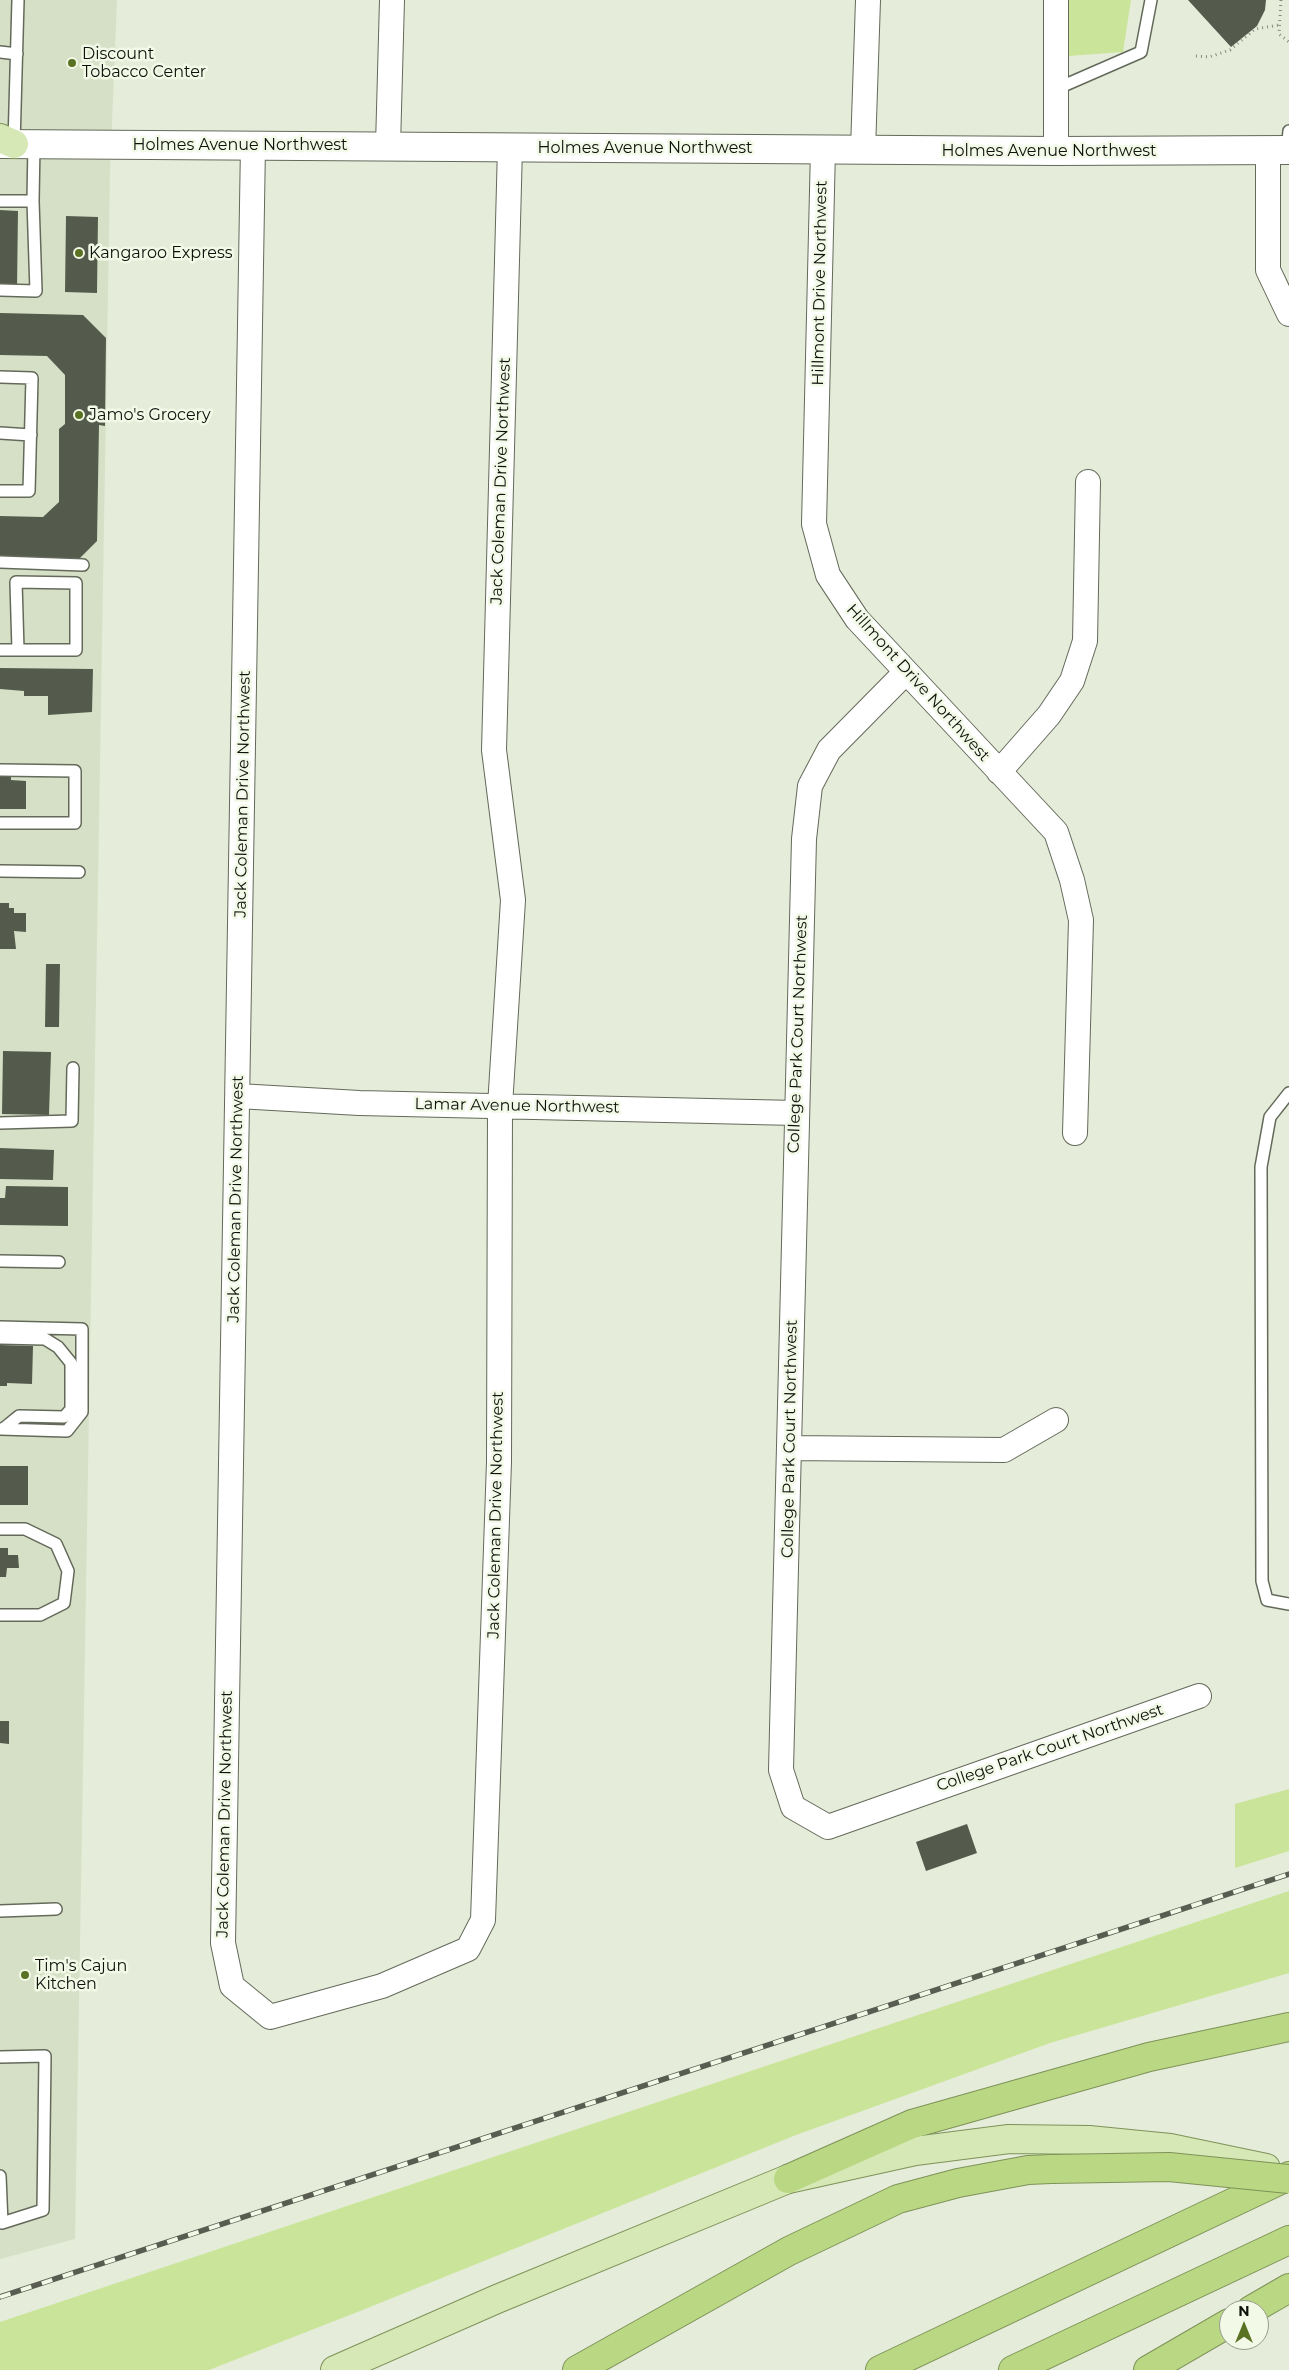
<!DOCTYPE html>
<style>
body{margin:0}
#map{position:relative;width:1289px;height:2370px;overflow:hidden;background:#e5ecd9;font-family:Montserrat,sans-serif}
canvas{display:block}
.north{position:absolute;left:1219px;top:2300px;width:50px;height:50px;box-sizing:border-box;background:#f2f9e7;border:1px solid #979c8f;border-radius:50%;rotate:0deg;font-size:14px;font-weight:700;line-height:20px;text-align:center;color:#0f110b}
.north::after{content:'';display:block;margin:auto;width:18px;height:22px;background:#597122;clip-path:polygon(50% 0,100% 100%,50% 72%,0 100%)}
</style>
<div id="map">
<canvas width="1289" height="2370"></canvas>
<div class="north">N</div>
</div>
<script>
const ctx = document.querySelector('canvas').getContext('2d');
ctx.lineJoin = 'round';
function fill(path, color) {
  ctx.fillStyle = color;
  ctx.fill(path, 'evenodd');
}
function toPath(rows) {
  const path = new Path2D();
  for (const r of rows) {
    path.moveTo(r[0], r[1]);
    for (let i = 2; i < r.length; i += 2) path.lineTo(r[i], r[i + 1]);
  }
  return path;
}
function strokePath(path, color, width, dash) {
  ctx.strokeStyle = color;
  ctx.lineWidth = width;
  ctx.lineCap = dash ? 'butt' : 'round';
  ctx.setLineDash(dash || []);
  ctx.stroke(path);
}
function label(font, color, halo, rows, align = 'center') {
  ctx.font = font + ' Montserrat,sans-serif';
  ctx.lineWidth = 5;
  ctx.setLineDash([]);
  ctx.textBaseline = 'middle';
  ctx.strokeStyle = halo;
  ctx.fillStyle = color;
  for (const [text, x, y, turn = 0] of rows) {
    ctx.save();
    ctx.translate(x, y);
    ctx.rotate((+turn || 0) * Math.PI / 180);
    ctx.textAlign = isNaN(turn) ? turn : align;
    if (halo) ctx.strokeText(text, 0, 0);
    ctx.fillText(text, 0, 0);
    ctx.restore();
  }
}
fill(toPath([
 [0,0,117,0,110,171,75,2239,0,2259]
]), '#d6e0c7');
fill(toPath([
 [1068,0,1131,0,1123,52,1068,56,1066,53],
 [1289,1789,1289,1851,1235,1868,1235,1804],
 [1289,1891,1289,1973,1050,2043,796,2135,360,2311,209,2370,0,2370,0,2322]
]), '#cae599');
fill(toPath([
 [1188,0,1266,0,1265,10,1257,26,1231,47],
 [0,210,18,211,17,289,0,289],
 [66,216,98,217,97,293,65,292],
 [0,313,83,315,106,338,105,426,99,425,97,541,79,559,0,557,0,516,43,517,59,502,59,429,65,424,65,375,47,356,0,355],
 [0,668,93,669,92,712,48,715,48,696,24,696,24,691,0,689],
 [0,774,11,775,11,780,26,781,26,809,0,809],
 [0,903,9,903,9,908,14,908,14,913,26,913,26,932,14,931,16,949,0,949],
 [46,964,60,964,59,1027,45,1027],
 [3,1051,51,1052,49,1115,2,1114],
 [0,1148,54,1150,53,1180,0,1179],
 [6,1186,68,1187,68,1226,0,1225,0,1198,5,1198],
 [0,1345,33,1346,32,1384,7,1383,7,1386,0,1386],
 [0,1466,28,1466,28,1505,0,1505],
 [0,1548,8,1548,8,1555,18,1555,19,1568,7,1568,6,1577,0,1577],
 [0,1721,9,1721,9,1744,0,1743],
 [967,1824,977,1853,926,1871,916,1842]
]), '#555b4c');
const service = toPath([
 [0,52,17,54],
 [1056,89,1141,52,1151,0],
 [14,144,18,0],
 [1287,150,1289,131],
 [0,201,33,201,34,144],
 [0,290,36,291,33,201],
 [0,377,32,378,29,491,0,491],
 [0,433,31,435],
 [0,562,83,565],
 [0,650,76,650,76,583,16,582,18,650],
 [0,770,75,771,75,823,0,823],
 [0,871,79,872],
 [1289,1093,1270,1117,1261,1167,1262,1581,1267,1600,1289,1604],
 [0,1123,72,1121,73,1068],
 [0,1261,59,1262],
 [0,1327,82,1329,82,1412,67,1431,0,1429],
 [0,1338,45,1339,58,1347,71,1363,71,1409,64,1417,19,1416,3,1429],
 [0,1529,25,1529,56,1544,68,1571,64,1603,40,1615,0,1615],
 [0,1911,56,1909],
 [0,2057,45,2056,43,2210,2,2223,0,2176]
]);
const minor = toPath([
 [253,145,223,1943,232,1986,270,2017,382,1986,468,1949,483,1920,499,1462,500,1106,513,900,494,750,510,147],
 [388,146,392,0],
 [823,149,814,524,828,575,857,619,1056,832,1072,880,1081,920,1075,1133],
 [863,150,868,0],
 [1056,151,1056,0],
 [1268,151,1268,270,1289,314],
 [905,673,829,750,810,786,804,839,781,1770,793,1807,828,1827,1199,1696],
 [999,772,1049,715,1072,681,1085,641,1088,482],
 [238,1096,359,1103,796,1113],
 [790,1448,1004,1450,1056,1420]
]);
const secondary = toPath([
 [0,144,1056,151,1289,150]
]);
const primary = toPath([
 [0,138,14,144],
 [335,2370,497,2299,788,2179,915,2151,1009,2139,1089,2140,1170,2148,1266,2168]
]);
const motorway = toPath([
 [788,2179,912,2124,1149,2057,1289,2027],
 [1251,2310,1289,2288],
 [577,2370,789,2251,898,2199,958,2183,1028,2170,1051,2169],
 [880,2370,1289,2176],
 [1013,2370,1289,2240],
 [1148,2370,1229,2323]
]);
strokePath(service, '#646a5a', 14);
strokePath(minor, '#646a5a', 26);
strokePath(secondary, '#646a5a', 30);
strokePath(primary, '#7e9259', 30);
strokePath(motorway, '#7e9259', 30);
strokePath(toPath([
 [1281,0,1279,34,1289,42],
 [1196,56,1209,57,1230,50,1255,29,1279,25]
]), '#878c7f', 3, [1, 4]);
strokePath(service, '#fff', 11);
strokePath(minor, '#fff', 24);
strokePath(secondary, '#fff', 28);
strokePath(primary, '#d6e8b5', 28);
strokePath(motorway, '#bad883', 28);
const rail = toPath([
 [0,2297,1289,1874]
]);
strokePath(rail, '#585c51', 5.5);
strokePath(rail, '#f2f9e7', 4, [11]);
const motorwayBridge = toPath([
 [1051,2169,1169,2167,1289,2179]
]);
strokePath(motorwayBridge, '#7e9259', 30, []);
strokePath(motorwayBridge, '#bad883', 28);
for (const [x, y, r, color] of [
 [72,63,5,"#597122"],
 [79,253,5,"#597122"],
 [79,415,5,"#597122"],
 [25,1975,5,"#597122"]
]) {
  const dot = new Path2D();
  dot.arc(x, y, r, 0, 2 * Math.PI);
  ctx.fillStyle = color;
  ctx.fill(dot);
  strokePath(dot, '#f2f9e7', 2);
}
label('16px', '#0f110b', '#f2f9e7', [
 ["Discount",82,54],
 ["Tobacco Center",82,72],
 ["Kangaroo Express",89,253],
 ["Jamo's Grocery",89,415],
 ["Tim's Cajun",35,1966],
 ["Kitchen",35,1984]
], 'left');
label('16px', '#0f110b', '#f2f9e7', [
 ["Holmes Avenue Northwest",240,145],
 ["Holmes Avenue Northwest",645,148],
 ["Holmes Avenue Northwest",1049,151],
 ["Hillmont Drive Northwest",820,283,-89],
 ["Jack Coleman Drive Northwest",501,481,-88],
 ["Hillmont Drive Northwest",918,683,48],
 ["Jack Coleman Drive Northwest",243,794,-89],
 ["College Park Court Northwest",798,1034,-88],
 ["Lamar Avenue Northwest",517,1106,1],
 ["Jack Coleman Drive Northwest",236,1199,-89],
 ["College Park Court Northwest",790,1439,-89],
 ["Jack Coleman Drive Northwest",496,1515,-89],
 ["College Park Court Northwest",1050,1748,-19],
 ["Jack Coleman Drive Northwest",225,1814,-89]
]);
</script>
